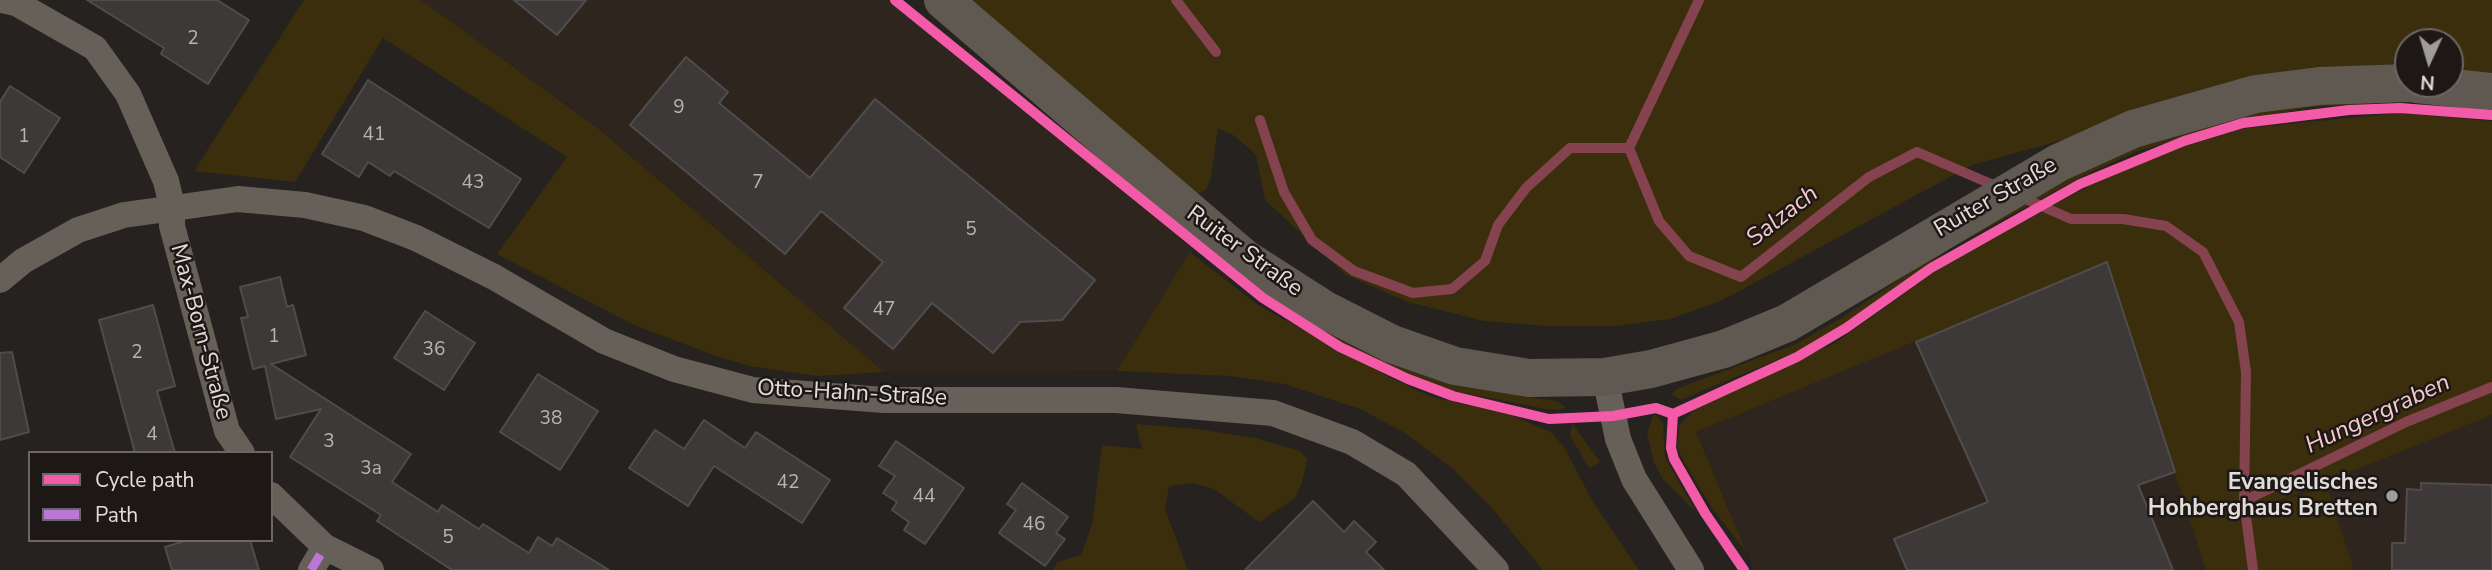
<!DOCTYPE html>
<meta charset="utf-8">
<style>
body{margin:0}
#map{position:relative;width:2492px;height:570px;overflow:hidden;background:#252220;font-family:"Nunito Sans",sans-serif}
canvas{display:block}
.legend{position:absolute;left:28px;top:451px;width:245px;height:91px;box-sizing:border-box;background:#1d1815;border:2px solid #6b6764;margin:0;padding:9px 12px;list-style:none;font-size:21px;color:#e1dddb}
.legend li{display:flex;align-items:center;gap:14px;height:35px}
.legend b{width:35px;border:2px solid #6b6764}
.north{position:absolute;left:2394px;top:28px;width:70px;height:70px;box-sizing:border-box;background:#1d1815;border:2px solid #6b6764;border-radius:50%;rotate:184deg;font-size:19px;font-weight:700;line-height:28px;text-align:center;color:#e1dddb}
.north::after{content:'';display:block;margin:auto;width:24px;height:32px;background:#9f9c9a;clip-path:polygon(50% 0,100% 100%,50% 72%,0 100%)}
</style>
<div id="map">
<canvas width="2492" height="570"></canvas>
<ul class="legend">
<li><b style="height:9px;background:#f35aa7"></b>Cycle path</li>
<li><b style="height:9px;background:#ba77d6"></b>Path</li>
</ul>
<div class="north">N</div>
</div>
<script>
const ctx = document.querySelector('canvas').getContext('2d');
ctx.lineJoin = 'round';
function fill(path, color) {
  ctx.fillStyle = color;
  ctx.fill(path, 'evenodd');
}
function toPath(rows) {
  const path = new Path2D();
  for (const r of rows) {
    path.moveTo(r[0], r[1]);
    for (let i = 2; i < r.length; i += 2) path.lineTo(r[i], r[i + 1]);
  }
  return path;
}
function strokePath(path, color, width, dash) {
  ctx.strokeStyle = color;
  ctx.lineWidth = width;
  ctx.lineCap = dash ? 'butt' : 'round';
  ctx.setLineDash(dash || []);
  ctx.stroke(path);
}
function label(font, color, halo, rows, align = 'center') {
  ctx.font = font + ' "Nunito Sans",sans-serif';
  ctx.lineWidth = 5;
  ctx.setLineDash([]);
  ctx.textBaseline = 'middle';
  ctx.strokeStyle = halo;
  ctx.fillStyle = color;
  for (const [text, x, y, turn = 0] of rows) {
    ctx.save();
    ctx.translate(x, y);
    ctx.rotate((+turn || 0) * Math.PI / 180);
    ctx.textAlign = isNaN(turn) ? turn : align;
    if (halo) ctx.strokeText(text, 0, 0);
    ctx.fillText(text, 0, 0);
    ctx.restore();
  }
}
fill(toPath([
 [421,0,895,0,1195,246,1117,371,884,372,600,129],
 [2107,262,2206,570,1755,570,1696,432],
 [2492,415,2492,570,2276,570,2256,510]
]), '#2f251f');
fill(toPath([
 [304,0,421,0,599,129,884,372,817,376,749,366,713,355,632,324,497,254,567,157,383,38,295,182,194,171],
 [968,0,2492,0,2492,74,2450,70,2450,42,2408,42,2408,67,2077,136,1972,165,1721,301,1670,319,1616,326,1545,326,1484,321,1408,302,1346,275,1265,200,1256,155,1235,136,1218,128,1211,177,1206,190,1195,195],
 [2413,96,2447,105,2399,102,2312,107,2236,122,2138,151,2081,177,1951,248,1845,324,1804,349,1680,400,1672,394,1676,389,1796,344,1843,317,1994,216,2132,147,2238,113],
 [2399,113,2492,121,2492,415,2271,504,2327,487,2354,570,2206,570,2107,262,1696,432,1747,553,1712,508,1684,462,1677,447,1679,425,1699,405,1835,343,1949,262,2091,185,2184,145,2246,128],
 [1190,252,1258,305,1389,377,1432,397,1508,414,1551,432,1564,447,1593,502,1639,570,1543,570,1490,506,1452,468,1403,432,1360,409,1284,384,1230,376,1117,371],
 [1285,299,1453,385,1556,401,1566,407,1560,410,1546,409,1455,391,1416,378,1343,343,1281,305],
 [1654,413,1663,423,1665,457,1696,512,1662,478,1654,463,1647,433],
 [1572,423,1600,462,1589,468,1570,436],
 [1136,424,1197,429,1255,438,1300,451,1307,459,1302,483,1295,498,1259,522,1214,489,1192,483,1169,486,1165,509,1188,570,1053,570,1057,562,1081,555,1092,524,1102,445,1142,449]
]), '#3b2e0c');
strokePath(toPath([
 [1176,0,1216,52],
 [1260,120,1284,192,1312,240,1354,271,1413,293,1452,289,1485,261,1498,225,1526,188,1570,148,1629,148,1659,221,1689,256,1741,277,1869,177,1917,152,1998,187],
 [1629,148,1699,0],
 [2021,197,2071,219,2123,219,2166,226,2203,252,2239,322,2246,372,2244,501,2253,570],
 [2244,501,2406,422,2492,387]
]), '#84434e', 10);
const building = toPath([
 [87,0,217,0,249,20,208,84,161,54,164,48,87,0],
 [514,0,586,0,557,35,514,0],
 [686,57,728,92,719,103,810,178,875,99,1095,280,1062,320,1020,322,993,353,932,303,893,349,844,308,883,262,821,211,785,254,630,125,686,57],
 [368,80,521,179,489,228,394,171,390,176,368,162,359,177,322,154,368,80],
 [10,86,60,118,24,173,0,157,0,102,10,86],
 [2107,262,2175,472,2138,485,2173,570,1907,570,1894,539,1988,502,1916,342,2107,262],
 [280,277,287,307,293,305,306,355,271,364,411,454,392,482,438,512,442,505,479,529,483,524,529,553,538,537,552,546,557,538,609,570,452,570,377,521,381,515,290,457,321,409,276,419,265,366,253,369,241,318,248,317,240,287,280,277],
 [153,305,175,386,157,391,175,453,135,453,99,320,153,305],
 [425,311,475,343,444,390,394,358,425,311],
 [12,352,29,432,0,440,0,353,12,352],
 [538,374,598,411,560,470,500,432,538,374],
 [704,420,745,448,756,432,830,480,802,523,714,466,688,506,629,468,655,430,684,449,704,420],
 [896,441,964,488,925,544,904,530,909,522,892,510,897,502,883,493,895,476,879,466,896,441],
 [1022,483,1068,517,1056,533,1065,539,1045,566,999,533,1016,510,1007,504,1022,483],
 [2421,483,2492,485,2492,570,2392,570,2392,543,2405,543,2407,489,2421,490,2421,483],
 [1313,501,1344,532,1354,521,1376,542,1366,552,1384,570,1245,570,1313,501],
 [188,540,250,540,259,570,172,570,165,547,188,540]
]);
fill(building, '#3c3938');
strokePath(building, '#4f4c4b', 2);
strokePath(toPath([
 [1,0,16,3,95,48,128,94,166,181,172,206,172,226,227,431,242,453],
 [0,280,23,261,78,230,124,215,238,199,305,205,364,218,416,238,494,277,604,341,674,369,753,390,884,400,1116,400,1273,413,1352,442,1406,474,1496,570],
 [1605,377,1618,439,1634,479,1691,570],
 [271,495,325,547,371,570],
 [311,570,325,547]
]), '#666059', 26);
strokePath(toPath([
 [943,0,1244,258,1325,310,1392,344,1455,366,1529,378,1605,377,1651,369,1724,349,1787,323,2058,163,2133,129,2256,94,2320,86,2408,83],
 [2417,84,2492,92]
]), '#605952', 38);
strokePath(toPath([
 [311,570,325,547]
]), '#ba77d6', 9, [18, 9]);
strokePath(toPath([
 [895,0,1263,298,1340,347,1408,379,1453,396,1549,419,1613,416,1656,408,1673,414,1797,357,1846,328,1931,268,2080,184,2184,141,2243,123,2349,110,2400,108,2492,115],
 [1673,414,1671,448,1674,459,1705,513,1744,570]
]), '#f35aa7', 10);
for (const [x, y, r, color] of [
 [2392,496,7,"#9f9c9a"]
]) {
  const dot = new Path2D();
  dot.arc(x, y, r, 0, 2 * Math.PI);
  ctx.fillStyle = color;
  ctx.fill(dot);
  strokePath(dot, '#1d1815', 2.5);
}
label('19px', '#b8b4b2', null, [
 ["2",193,39],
 ["9",679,108],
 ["41",374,135],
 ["1",24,137],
 ["43",473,183],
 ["7",758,183],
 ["5",971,230],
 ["47",884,310],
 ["1",274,337],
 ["36",434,350],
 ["2",137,353],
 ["38",551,419],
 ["4",152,435],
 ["3",329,442],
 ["3a",371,469],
 ["42",788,483],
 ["44",924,497],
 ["46",1034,525],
 ["5",448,538]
]);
label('23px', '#e1dddb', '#1d1815', [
 ["Ruiter Straße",1996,198,-30],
 ["Ruiter Straße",1244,252,36],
 ["Max-Born-Straße",200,332,75],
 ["Otto-Hahn-Straße",852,394,3]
]);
label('bold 23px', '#e1dddb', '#1d1815', [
 ["Evangelisches",2378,483],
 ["Hohberghaus Bretten",2378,509]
], 'right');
label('italic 24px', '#f5c9ce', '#1d1815', [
 ["Salzach",1783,217,-38],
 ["Hungergraben",2378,415,-25]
]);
</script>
